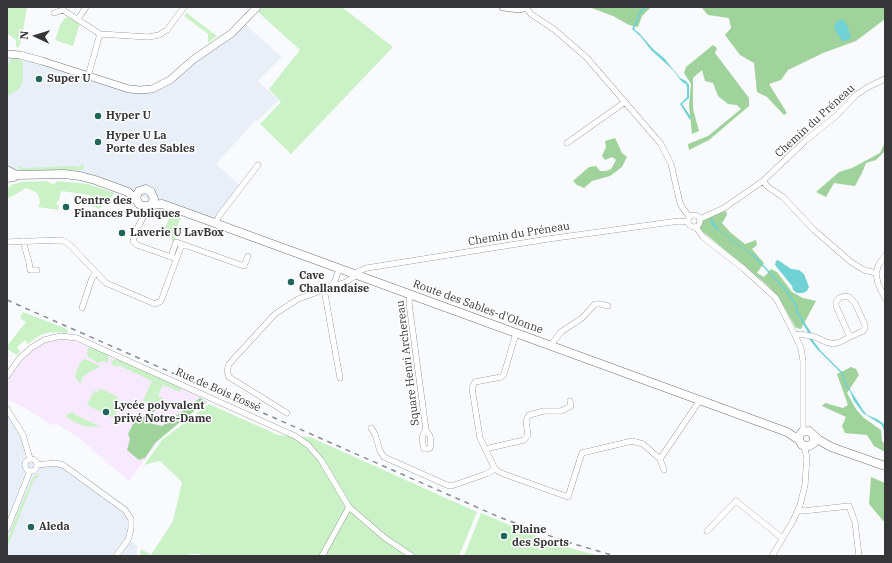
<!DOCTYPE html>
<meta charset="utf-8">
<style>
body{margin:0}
#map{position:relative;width:892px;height:563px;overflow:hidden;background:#f8fafd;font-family:"IBM Plex Serif",serif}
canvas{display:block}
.frame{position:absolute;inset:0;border:8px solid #363638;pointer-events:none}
.north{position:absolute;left:16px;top:16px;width:40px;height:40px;-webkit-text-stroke:3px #fff;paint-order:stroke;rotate:274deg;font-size:11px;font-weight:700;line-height:16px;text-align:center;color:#363638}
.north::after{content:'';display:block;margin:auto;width:14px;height:18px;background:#363638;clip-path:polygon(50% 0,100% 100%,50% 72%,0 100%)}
</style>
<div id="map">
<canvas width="892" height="563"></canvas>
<div class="frame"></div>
<div class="north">N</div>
</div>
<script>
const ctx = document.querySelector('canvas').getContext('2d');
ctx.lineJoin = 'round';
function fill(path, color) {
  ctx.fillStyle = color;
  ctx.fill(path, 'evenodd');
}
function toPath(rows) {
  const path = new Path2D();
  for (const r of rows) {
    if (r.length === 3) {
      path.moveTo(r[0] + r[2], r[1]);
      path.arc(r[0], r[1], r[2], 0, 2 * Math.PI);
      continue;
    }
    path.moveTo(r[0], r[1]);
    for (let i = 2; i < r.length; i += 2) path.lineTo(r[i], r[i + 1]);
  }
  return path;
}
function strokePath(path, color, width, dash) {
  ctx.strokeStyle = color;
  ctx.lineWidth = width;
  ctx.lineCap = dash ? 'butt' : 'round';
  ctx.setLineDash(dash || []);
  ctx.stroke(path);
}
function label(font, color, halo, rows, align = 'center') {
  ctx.font = font + ' "IBM Plex Serif",serif';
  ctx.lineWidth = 3;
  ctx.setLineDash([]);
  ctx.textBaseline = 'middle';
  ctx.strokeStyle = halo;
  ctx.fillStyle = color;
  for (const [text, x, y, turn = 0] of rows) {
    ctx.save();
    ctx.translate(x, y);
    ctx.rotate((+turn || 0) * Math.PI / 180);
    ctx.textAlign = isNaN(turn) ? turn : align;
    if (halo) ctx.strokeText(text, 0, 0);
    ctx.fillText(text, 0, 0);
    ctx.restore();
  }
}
fill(toPath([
 [242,22,282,57,258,81,279,100,257,121,256,120,216,164,242,187,216,223,96,180,21,175,7,170,7,54,129,89,156,88],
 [7,406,24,434,30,450,39,463,63,461,128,507,134,520,134,533,130,541,137,545,137,556,7,556]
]), '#e9eff9');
fill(toPath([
 [61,339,68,339,76,342,203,398,171,419,162,436,129,481,79,438,57,424,52,425,23,407,7,399,7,386,10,377,28,354,37,348,47,342]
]), '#f8eafe');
fill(toPath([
 [7,7,27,7,21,42,18,48,16,46,16,40,7,33],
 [263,7,342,7,393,47,291,154,260,124,281,102,269,89,300,50,258,12],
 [187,13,217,36,208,43,208,34,184,16],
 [70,17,80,23,73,46,55,40,60,25,65,18],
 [15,58,23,61,23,81,19,89,7,96,7,66,11,59],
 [81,164,84,166,83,170,23,170,17,168,20,165,21,168,74,166,80,167],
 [47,181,52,184,56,183,57,181,88,184,115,193,99,209,89,204,90,195,61,191,59,200,56,203,59,207,58,210,38,207,40,202,39,197,36,192,26,188,11,197,7,198,7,189,11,185,21,182],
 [171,213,181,217,176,230,177,234,173,243,171,239,172,235,164,231],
 [23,312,67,329,68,333,50,332,40,335,28,344,25,340,17,347,20,352,17,355,7,349,7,346,26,322,20,318],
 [88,348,92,348,108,355,109,358,107,363,103,361,98,363,88,357,87,354],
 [85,359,100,366,98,368,86,374,82,378,81,384,76,379,75,375,81,361],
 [117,359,181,387,180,392,163,385,158,396,164,399,161,407,143,401,152,381,118,365,117,367,112,365,111,363,113,360],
 [100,388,118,397,117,399,121,401,114,418,87,405,94,391,98,392],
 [209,404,278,435,310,437,477,512,459,556,201,556,199,554,190,554,187,556,140,556,141,549,151,555,173,521,182,482,160,461,144,465,162,440],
 [73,412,74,414,101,427,84,426,74,422,66,417,67,414],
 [36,474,38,474,38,478,36,478,34,479,7,548,7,541,16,517,32,479],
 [481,513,526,532,573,549,600,556,464,556]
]), '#cbf2c6');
fill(toPath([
 [589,7,651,7,642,16,638,27,629,25,613,16],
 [701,7,885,7,885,19,856,41,823,53,788,70,781,80,769,84,787,113,784,115,767,97,757,92,754,63,740,55,725,35,731,28,729,18,708,15],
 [713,45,717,48,715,53,749,98,749,106,709,140,689,150,688,144,708,136,741,109,737,105,728,104,718,96,713,83,705,81,702,70,693,78,693,109,699,131,692,134,689,105,691,84,684,73,686,67],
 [615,138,622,153,627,157,622,167,610,176,592,181,584,188,577,185,573,181,589,167,596,166,600,171,606,171,611,169,616,160,612,157,605,160,602,156,606,147,605,141],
 [885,142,884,152,876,160,866,163,862,173,855,186,834,183,826,197,816,192,839,172,852,168,880,153],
 [726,211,727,215,722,223,731,233,745,244,756,240,757,245,752,249,764,263,757,273,764,277,771,269,777,272,792,292,803,298,816,301,801,329,796,328,777,295,766,284,696,226,696,222],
 [851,367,856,369,859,375,847,393,856,409,864,418,881,430,882,441,885,444,885,452,874,446,867,435,845,433,842,426,846,417,822,406,825,403,843,408,848,405,837,374],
 [200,398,207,402,185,418,155,443,145,458,139,460,127,450,130,439,128,434,135,420,137,422,145,416,154,405,157,406,149,420,153,424,162,426],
 [871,477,885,483,885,523,869,504]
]), '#a0d29b');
fill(toPath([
 [645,7,647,7,641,13,634,29,640,34,653,49,664,58,680,78,686,81,689,85,689,98,682,104,691,117,690,120,680,104,687,97,687,87,686,84,682,82,672,69,651,50,641,37,632,29,640,11],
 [841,19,843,20,847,25,851,37,848,40,842,41,834,28,836,22],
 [710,219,712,219,719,230,755,256,786,289,797,305,798,312,812,334,809,334,796,312,795,305,784,289,752,255,715,228,712,225],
 [778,260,791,269,799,270,804,274,809,287,807,291,803,293,797,293,793,290,792,286,775,265,776,261],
 [809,339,812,339,821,351,843,373,846,383,863,410,867,415,877,419,884,424,885,434,882,425,863,413,854,401,850,391,845,385,842,374,817,349]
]), '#70d2d5');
const minor = toPath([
 [526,8,531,14,555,30,587,58,661,144,671,164,680,203,684,210,690,217],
 [54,13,63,10,100,34],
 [78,19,86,7],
 [88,76,100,34,148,37,159,35,167,30,184,7],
 [567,143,625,102],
 [763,181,768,187,783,197,814,230,851,262,864,270,876,273],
 [149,206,137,229,133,241,137,245,174,258],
 [694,221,6],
 [700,219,724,208,763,181,805,141,837,115,856,95,868,87,885,79],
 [216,223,219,216,258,165],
 [696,227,703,237,744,269,776,298,795,335,801,348,803,361,803,432],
 [23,241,29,262,30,270,37,270],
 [7,242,62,240,69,244,106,283,155,304,161,301,182,244],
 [885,256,879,264,876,273,878,284,885,298],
 [171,257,176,242,244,266,248,256],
 [331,286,335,281,339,269],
 [324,289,340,378],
 [410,294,409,303,426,430,430,436,431,445,430,448,427,449,424,449,422,439,423,435,426,430],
 [82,308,92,278,96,273],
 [516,333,504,374,501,377,475,382,472,388,480,438,495,469,501,473,568,497,582,453,632,441,643,444,660,459,700,400],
 [795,335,801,334,815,337,826,342,833,344,840,342,850,337,863,331,865,328,865,325,855,303,849,297,844,296,839,298,836,302,836,306,850,337],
 [551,346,554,341,561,332,582,318,595,304,601,304,608,306],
 [7,376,20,358,31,348,44,340,61,336,77,338,295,436,308,445,321,460,349,507,322,556],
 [7,409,23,435,30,459],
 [287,413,229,377,227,371,229,364,275,314,298,299,346,282,352,278,359,271,367,268,548,239,679,221,688,222],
 [371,428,375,434,380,451,384,457,447,485,451,486,460,483,486,474,495,469],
 [485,449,524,440,528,435,526,421,529,415,544,411,561,411,571,406,570,401],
 [31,465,6],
 [660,459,664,470],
 [37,465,55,463,63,465,125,510,131,519,131,529,128,540,116,556],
 [349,507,385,538,412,556],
 [798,509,803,511,849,506,855,522,859,556],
 [7,529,30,471],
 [707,531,736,501,782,538],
 [772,556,793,521,800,505,805,485,806,470,807,458,804,446]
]);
const tertiary = toPath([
 [503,7,519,9,527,7],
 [7,54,20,55,42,61,129,89,140,90,152,89,170,80,194,59,232,33,257,7]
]);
const secondary = toPath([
 [7,170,16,175],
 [7,178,14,177,16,175,64,174,80,176,95,180,128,192,137,201],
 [151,205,154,199,151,192,146,189,139,191,137,195,136,199,139,204,142,206,162,204,179,210,787,432,799,440],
 [814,436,814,443,809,446,802,445,799,440,799,436,802,432,809,431,819,440,831,447,885,466]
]);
strokePath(minor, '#727477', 6);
strokePath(tertiary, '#727477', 8);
strokePath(secondary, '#727477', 9);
strokePath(minor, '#fff', 5.5);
strokePath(tertiary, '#fff', 7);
strokePath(secondary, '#fff', 8);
strokePath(toPath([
 [7,300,499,517,564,541,615,556]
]), '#8b8c8e', 1.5, [5, 5]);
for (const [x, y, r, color] of [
 [39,79,4,"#1f675c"],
 [98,116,4,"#1f675c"],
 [98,142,4,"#1f675c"],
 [66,207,4,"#1f675c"],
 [122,233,4,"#1f675c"],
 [291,282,4,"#1f675c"],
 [106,412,4,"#1f675c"],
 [31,527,4,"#1f675c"],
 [504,536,4,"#1f675c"]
]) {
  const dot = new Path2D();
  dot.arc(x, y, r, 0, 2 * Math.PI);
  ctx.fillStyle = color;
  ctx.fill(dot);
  strokePath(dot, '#fff', 1.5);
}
label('bold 11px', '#363638', '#fff', [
 ["Super U",47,79],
 ["Hyper U",106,116],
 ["Hyper U La",106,136],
 ["Porte des Sables",106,149],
 ["Centre des",74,201],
 ["Finances Publiques",74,214],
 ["Laverie U LavBox",130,233],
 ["Cave",299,276],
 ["Challandaise",299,289],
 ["Lycée polyvalent",114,406],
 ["privé Notre-Dame",114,419],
 ["Aleda",39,527],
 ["Plaine",512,530],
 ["des Sports",512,543]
], 'left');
label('11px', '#363638', '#fff', [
 ["Chemin du Préneau",815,121,-42],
 ["Chemin du Préneau",519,234,-9],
 ["Route des Sables-d'Olonne",478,307,20],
 ["Square Henri Archereau",408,363,-97],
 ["Rue de Bois Fossé",218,390,24]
]);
</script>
